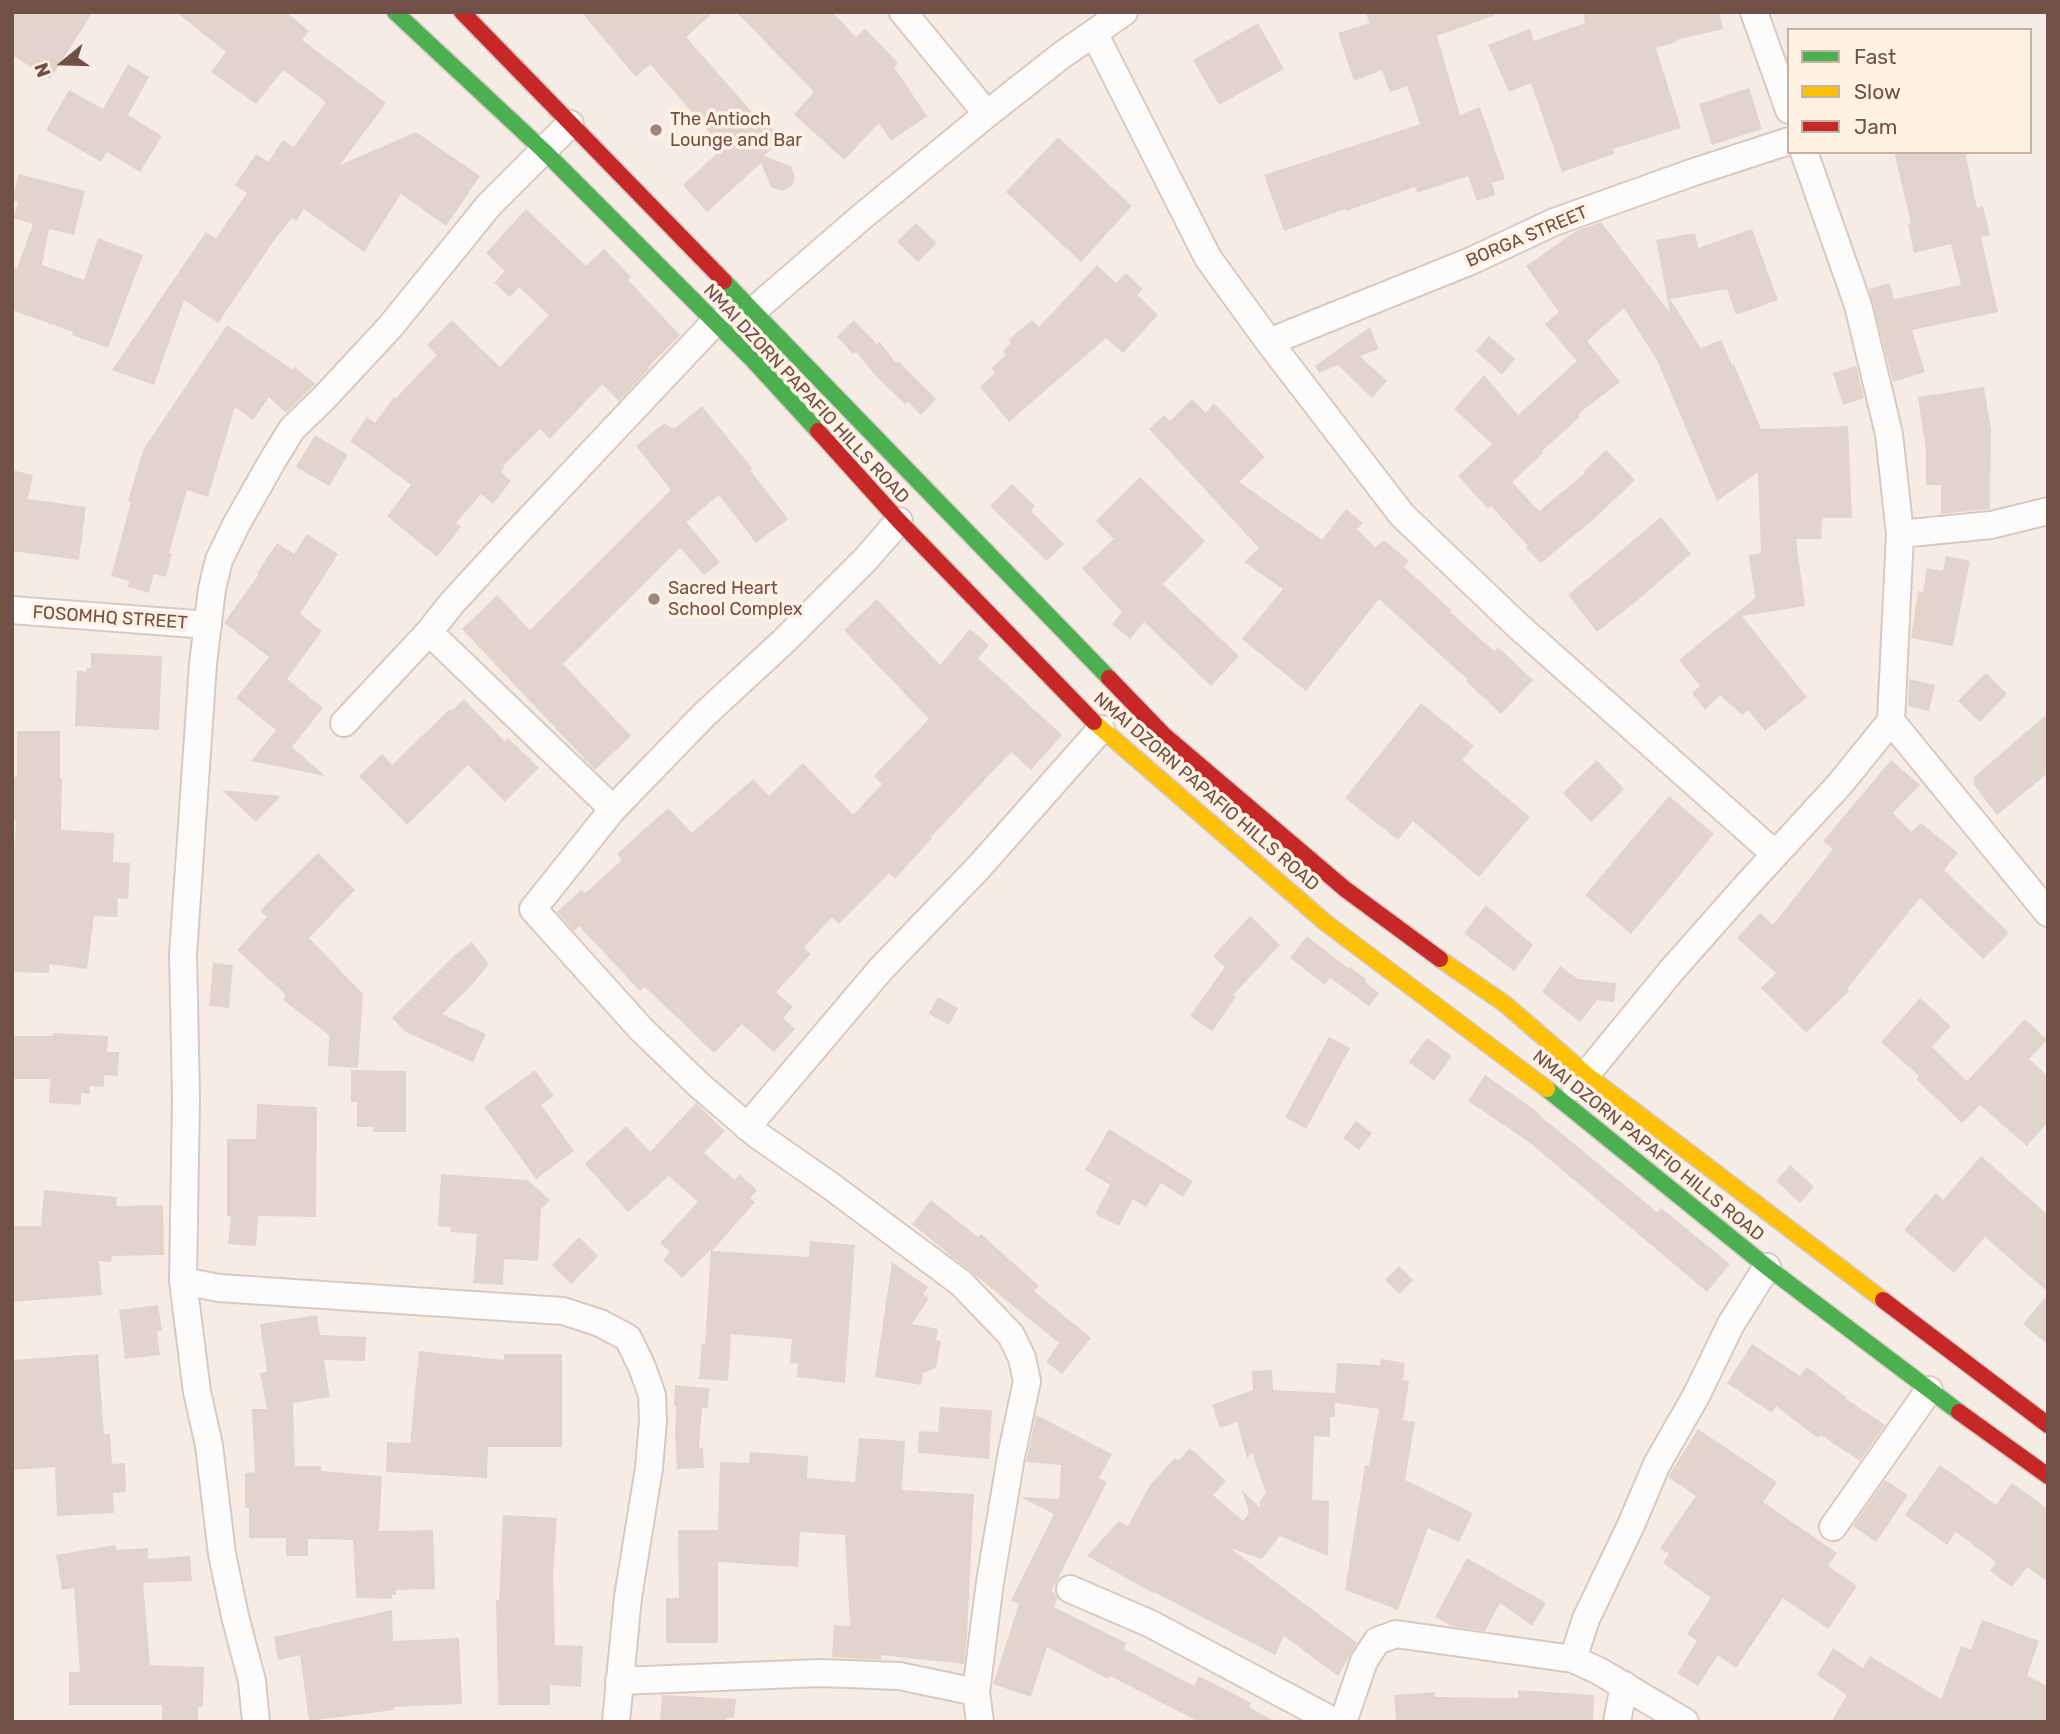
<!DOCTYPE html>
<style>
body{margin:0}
#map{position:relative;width:2060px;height:1734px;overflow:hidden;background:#f5ede5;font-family:Rubik,sans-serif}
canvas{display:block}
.frame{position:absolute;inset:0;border:14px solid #715047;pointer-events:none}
.legend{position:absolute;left:1787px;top:28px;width:245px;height:126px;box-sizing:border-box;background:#fff1e4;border:2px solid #c6b1a5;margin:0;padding:9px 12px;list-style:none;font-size:21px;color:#715047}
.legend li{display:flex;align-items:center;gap:14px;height:35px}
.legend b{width:35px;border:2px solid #c6b1a5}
.north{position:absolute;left:28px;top:28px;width:70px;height:70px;-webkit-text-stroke:5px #fff1e4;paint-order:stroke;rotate:251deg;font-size:19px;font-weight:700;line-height:28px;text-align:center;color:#715047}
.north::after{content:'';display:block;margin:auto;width:24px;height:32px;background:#715047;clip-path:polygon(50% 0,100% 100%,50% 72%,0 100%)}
</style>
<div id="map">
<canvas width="2060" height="1734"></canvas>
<div class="frame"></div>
<ul class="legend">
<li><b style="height:9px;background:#4caf50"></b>Fast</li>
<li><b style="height:9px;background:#ffc107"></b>Slow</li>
<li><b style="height:9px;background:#c62828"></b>Jam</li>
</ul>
<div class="north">N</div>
</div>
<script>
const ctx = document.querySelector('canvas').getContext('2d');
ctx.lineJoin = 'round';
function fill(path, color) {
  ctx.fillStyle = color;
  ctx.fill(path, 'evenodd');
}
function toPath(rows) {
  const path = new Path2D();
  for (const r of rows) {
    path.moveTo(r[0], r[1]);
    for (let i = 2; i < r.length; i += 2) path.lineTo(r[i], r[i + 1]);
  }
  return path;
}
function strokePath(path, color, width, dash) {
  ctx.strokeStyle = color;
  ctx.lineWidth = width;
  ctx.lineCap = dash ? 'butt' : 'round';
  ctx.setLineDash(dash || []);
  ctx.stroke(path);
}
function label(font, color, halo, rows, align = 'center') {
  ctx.font = font + ' Rubik,sans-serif';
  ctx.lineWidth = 7;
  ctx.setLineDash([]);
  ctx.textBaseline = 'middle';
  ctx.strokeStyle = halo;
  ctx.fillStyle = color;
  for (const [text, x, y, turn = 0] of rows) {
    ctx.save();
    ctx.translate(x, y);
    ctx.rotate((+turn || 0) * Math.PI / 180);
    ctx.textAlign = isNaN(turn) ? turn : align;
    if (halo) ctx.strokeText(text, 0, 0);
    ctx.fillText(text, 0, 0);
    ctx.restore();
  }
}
fill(toPath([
 [12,12,93,12,50,79,12,55],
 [176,12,286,12,309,31,302,40,386,103,340,165,416,132,480,176,446,226,401,194,364,252,304,209,296,221,292,218,273,242,218,323,184,300,154,385,112,370,206,232,216,238,247,193,235,185,256,154,268,162,283,140,294,147,326,102,283,70,256,104,211,72,226,52],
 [581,12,714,12,686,37,758,119,761,117,782,138,764,156,791,166,795,176,792,186,782,191,771,187,761,163,707,212,683,185,723,148,650,64,636,77],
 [736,12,832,12,856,37,865,28,898,63,894,67,927,116,891,141,879,123,844,160,794,114,814,92],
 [1365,12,1494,12,1495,15,1437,36,1460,115,1480,107,1505,179,1492,183,1495,195,1477,201,1468,176,1417,193,1415,187,1346,211,1345,209,1284,231,1264,175,1420,124,1407,86,1390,92,1382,70,1354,81,1338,33,1370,23],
 [1583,12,1719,12,1723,29,1676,40,1677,42,1656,48,1681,128,1613,149,1614,154,1562,172,1531,83,1509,92,1488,45,1530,29,1534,41,1585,23],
 [1258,23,1284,69,1219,105,1193,60],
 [128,64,149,77,128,115,162,136,140,172,107,152,101,162,46,130,69,90,103,109],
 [1749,88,1762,129,1712,145,1699,104],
 [1058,137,1132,206,1081,262,1006,192],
 [1894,152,1965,152,1977,208,1983,206,1990,235,1981,237,1998,312,1912,330,1925,372,1893,382,1869,289,1890,283,1894,299,1961,285,1951,244,1914,253,1908,224,1911,223],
 [19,174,85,191,74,235,49,229,42,265,84,280,98,238,143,255,108,348,72,335,73,332,12,310,12,267,17,268,33,224,13,218,18,202,12,200,12,198],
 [526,209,586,266,604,249,631,277,628,280,680,335,648,367,650,368,619,401,602,384,550,439,540,429,503,466,505,467,501,472,511,481,493,504,481,494,456,523,461,527,437,557,387,516,411,485,350,441,367,417,375,423,394,397,396,398,437,355,427,345,452,320,500,367,549,315,519,287,510,297,494,283,505,271,486,253],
 [1601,222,1670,313,1656,240,1695,233,1698,248,1752,229,1778,300,1736,315,1727,289,1670,299,1701,348,1721,340,1732,365,1734,364,1761,429,1848,426,1852,518,1823,518,1821,539,1796,539,1805,606,1742,616,1807,697,1765,731,1748,710,1742,715,1720,695,1705,710,1692,693,1700,686,1679,660,1755,598,1749,555,1761,553,1758,472,1717,501,1657,360,1624,308,1587,341,1620,382,1578,414,1580,417,1542,451,1543,453,1512,482,1539,511,1585,473,1584,471,1606,450,1635,480,1596,517,1541,563,1526,548,1528,546,1491,506,1488,509,1458,476,1492,444,1454,409,1484,375,1518,415,1577,361,1545,324,1559,312,1526,266,1576,231],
 [916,223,937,243,918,262,897,242],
 [1097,265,1116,283,1126,273,1143,289,1137,295,1158,315,1123,353,1106,338,1009,422,980,387,995,373,991,368,1006,355,1003,351,1011,343,1008,340,1032,320,1039,327],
 [854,320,877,344,880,342,896,363,898,361,936,399,921,415,907,401,905,404,875,375,856,352,853,354,837,337],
 [227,325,293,370,295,367,315,384,286,413,269,397,253,420,235,407,208,497,187,490,169,553,172,554,166,577,154,574,149,593,128,587,129,581,111,576,131,502,128,501,143,450],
 [1370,327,1379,349,1360,356,1387,381,1372,398,1338,365,1319,373,1315,366],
 [1489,336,1515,359,1502,375,1476,351],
 [1856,366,1864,398,1843,405,1833,373],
 [1984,387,1991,430,1990,509,1941,514,1941,485,1926,485,1926,450,1918,397],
 [1192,399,1206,413,1214,403,1265,457,1239,482,1322,540,1346,509,1363,523,1357,529,1375,547,1384,540,1409,561,1404,567,1451,610,1450,612,1494,651,1498,647,1533,680,1501,714,1466,681,1468,680,1379,599,1306,691,1242,639,1283,589,1244,562,1259,548,1149,429,1164,415,1170,421],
 [702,406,752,468,750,470,788,519,756,543,719,495,686,522,720,562,704,575,680,548,563,664,631,736,595,770,462,629,497,595,530,630,671,490,636,446,664,423,674,429],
 [315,435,348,455,329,486,296,467],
 [12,470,33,475,28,499,86,507,79,560,12,551],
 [1140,477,1205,541,1163,584,1239,656,1211,686,1144,622,1130,639,1112,624,1122,612,1082,568,1114,539,1096,521],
 [1012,484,1035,506,1031,511,1064,544,1047,561,990,506],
 [1661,517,1691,554,1633,604,1597,632,1568,595],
 [307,534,338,554,300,614,322,631,287,679,323,708,292,747,325,776,251,761,276,730,236,698,269,657,224,623,259,574,257,573,277,543,294,554],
 [1946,556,1970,561,1953,646,1911,638,1918,591,1923,592,1927,568,1943,571],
 [877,599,940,665,970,629,989,645,978,658,1062,735,1031,770,1011,752,931,837,932,838,895,879,889,873,839,924,832,917,804,947,811,954,776,992,793,1007,783,1018,795,1029,774,1052,742,1024,714,1053,645,987,640,991,579,926,574,931,557,912,581,890,585,893,622,860,617,854,668,808,692,833,753,779,769,796,803,763,853,815,882,784,874,776,929,719,844,630],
 [91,653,162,656,159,730,75,726,77,670,86,672,87,668,91,668],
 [1986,673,2007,694,1980,722,1958,701],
 [1909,679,1935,685,1929,711,1908,706],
 [464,699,505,742,508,738,539,768,505,802,468,765,407,825,359,776,382,754,392,765,450,709,452,711],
 [1421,703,1474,746,1462,760,1530,817,1479,877,1413,821,1398,840,1345,798],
 [2048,713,2048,773,1997,815,1974,785,1974,777],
 [17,731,60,731,60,778,62,778,61,830,114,833,113,862,130,863,128,899,118,898,117,917,94,916,87,969,49,964,49,973,12,972,12,883,16,820,12,820,12,777,17,777],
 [1597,760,1624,789,1591,822,1563,793],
 [1891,760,1920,785,1893,813,1911,832,1921,823,1958,853,1944,870,2009,933,1983,959,1920,898,1847,989,1849,991,1806,1033,1761,988,1776,973,1737,938,1760,913,1773,925,1833,849,1823,841],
 [222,790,281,796,256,822],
 [1669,796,1714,834,1631,934,1585,895],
 [318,853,355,890,309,938,363,994,358,1068,328,1066,329,1035,283,1000,286,995,237,950,267,917,260,911],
 [1486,905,1533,945,1514,971,1464,933],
 [1250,916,1280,945,1233,995,1236,997,1212,1031,1190,1016,1225,967,1213,956],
 [1307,936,1349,969,1350,967,1366,979,1365,982,1379,993,1369,1006,1330,978,1325,985,1290,958],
 [472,942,489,964,468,989,442,1014,486,1034,473,1062,406,1032,392,1018,456,954],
 [213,963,233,965,229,1008,209,1006],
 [1560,966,1578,979,1616,983,1614,1002,1597,1000,1580,1022,1542,992],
 [938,997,958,1008,949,1025,929,1014],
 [1920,998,1951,1026,1932,1047,1967,1081,2025,1019,2047,1040,2029,1059,2048,1076,2048,1122,2027,1146,1980,1105,1962,1123,1916,1079,1919,1076,1881,1042],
 [53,1033,108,1036,107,1052,119,1052,118,1076,104,1075,104,1087,90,1086,90,1094,81,1093,81,1105,49,1103,50,1079,12,1079,12,1036,53,1036],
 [1329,1037,1350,1048,1306,1129,1285,1117],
 [1427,1038,1452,1056,1434,1081,1409,1062],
 [351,1070,406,1071,406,1132,373,1132,374,1127,357,1127,357,1102,351,1102],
 [535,1070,554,1096,541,1105,574,1151,536,1179,484,1107],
 [1485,1075,1539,1113,1538,1114,1657,1212,1661,1208,1730,1264,1707,1292,1529,1142,1468,1101],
 [696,1103,725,1131,704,1153,735,1180,739,1174,757,1190,750,1198,755,1202,712,1251,809,1257,810,1241,855,1245,845,1383,797,1377,798,1364,790,1363,792,1339,731,1334,728,1381,699,1379,702,1343,705,1344,711,1249,682,1278,663,1260,670,1252,660,1243,698,1202,669,1176,628,1212,585,1164,626,1126,650,1152],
 [257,1104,317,1107,316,1217,258,1216,256,1246,228,1244,231,1216,227,1216,227,1139,256,1139],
 [1356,1121,1372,1133,1359,1150,1343,1138],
 [1109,1129,1193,1181,1183,1197,1161,1183,1146,1207,1133,1199,1119,1226,1095,1214,1110,1185,1085,1170],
 [1981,1156,2048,1215,2048,1292,1985,1237,1954,1273,1904,1230,1936,1193,1943,1200],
 [1790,1165,1814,1187,1800,1203,1776,1181],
 [441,1174,528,1180,550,1200,541,1209,538,1261,504,1259,503,1285,473,1283,477,1234,450,1232,451,1227,438,1226],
 [44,1190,117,1197,116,1206,163,1205,164,1255,112,1256,111,1262,99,1261,102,1295,12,1302,12,1226,41,1226],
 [931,1200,978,1237,981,1234,1039,1286,1034,1291,1091,1338,1062,1374,1046,1362,1059,1343,912,1224],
 [579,1237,598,1256,571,1284,552,1265],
 [892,1262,928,1287,923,1294,929,1298,912,1324,938,1329,936,1340,941,1341,936,1368,923,1373,921,1385,875,1377],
 [1399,1266,1413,1280,1400,1294,1385,1280],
 [2048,1294,2048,1345,2023,1324],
 [158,1305,162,1331,157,1331,160,1355,125,1359,119,1310],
 [317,1315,320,1335,366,1337,365,1361,324,1360,330,1397,293,1403,295,1466,321,1466,321,1471,382,1476,379,1531,433,1530,435,1589,396,1590,396,1595,392,1595,392,1599,356,1598,353,1540,308,1539,308,1556,286,1556,286,1538,249,1538,249,1508,245,1508,245,1473,255,1472,252,1409,267,1409,260,1373,267,1372,260,1324],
 [1752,1344,1800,1376,1807,1367,1847,1398,1846,1399,1885,1425,1860,1461,1821,1435,1818,1438,1776,1406,1772,1413,1727,1383],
 [419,1351,504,1360,504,1354,562,1354,562,1447,488,1447,487,1478,386,1472,387,1442,410,1443],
 [98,1354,104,1434,110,1434,112,1464,125,1463,126,1492,113,1493,114,1513,57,1516,55,1467,12,1470,12,1360],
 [1381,1359,1405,1363,1403,1380,1409,1381,1403,1420,1415,1422,1405,1480,1473,1513,1459,1542,1428,1528,1398,1610,1345,1590,1365,1465,1369,1466,1379,1409,1335,1403,1335,1417,1330,1417,1330,1437,1314,1436,1312,1500,1329,1501,1328,1556,1280,1536,1262,1559,1230,1548,1357,1643,1338,1676,1284,1636,1275,1655,1154,1592,1153,1593,1087,1556,1119,1521,1128,1526,1150,1485,1175,1458,1178,1461,1190,1448,1226,1481,1213,1495,1243,1521,1249,1513,1242,1490,1260,1508,1259,1502,1266,1493,1252,1453,1247,1458,1237,1422,1220,1428,1212,1405,1253,1390,1252,1371,1272,1370,1273,1390,1335,1393,1337,1363,1380,1365],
 [675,1385,709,1388,708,1408,702,1408,699,1448,703,1448,704,1468,677,1469,675,1435,676,1406,674,1406],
 [940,1407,992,1410,989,1459,918,1453,919,1431,938,1432],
 [1036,1415,1112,1454,1099,1478,1107,1482,1052,1590,1058,1598,1054,1607,1126,1643,1124,1649,1194,1686,1199,1676,1251,1703,1249,1707,1276,1722,1199,1722,1110,1676,1108,1679,1047,1647,1031,1697,993,1684,1019,1604,1011,1600,1054,1514,1021,1497,1059,1499,1061,1465,1026,1462],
 [1698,1429,1777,1482,1763,1502,1837,1553,1828,1566,1857,1586,1828,1629,1783,1598,1736,1668,1718,1655,1698,1686,1677,1673,1697,1641,1687,1634,1711,1598,1663,1563,1669,1554,1660,1548,1696,1496,1668,1477],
 [859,1438,905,1441,902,1490,974,1494,967,1636,964,1664,881,1655,881,1660,832,1657,834,1625,850,1626,845,1535,800,1532,798,1567,718,1562,718,1643,666,1643,666,1598,679,1598,678,1530,718,1530,720,1462,749,1463,750,1452,808,1456,807,1478,855,1482],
 [1940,1465,1996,1505,2012,1483,2048,1509,2048,1582,2027,1567,2012,1587,1990,1571,1996,1562,1956,1532,1947,1545,1905,1515],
 [1885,1480,1908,1495,1876,1542,1853,1526],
 [503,1515,557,1518,553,1574,555,1645,583,1646,581,1687,550,1685,550,1705,498,1705,496,1600,499,1600],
 [116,1545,116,1550,148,1548,148,1559,190,1556,192,1581,143,1583,150,1665,204,1667,203,1707,198,1707,198,1722,162,1722,162,1705,69,1705,69,1672,80,1672,74,1588,62,1590,56,1555],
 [1467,1558,1546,1603,1532,1626,1500,1603,1485,1631,1451,1626,1435,1617],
 [392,1610,393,1641,459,1638,462,1704,394,1707,394,1710,309,1721,300,1655,278,1660,274,1637],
 [1982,1620,2039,1641,2027,1676,2048,1686,2048,1722,1831,1722,1847,1695,1817,1675,1833,1648,1863,1668,1870,1656,1941,1699,1961,1646,1971,1650],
 [1518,1690,1594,1695,1593,1722,1396,1722,1394,1695,1435,1692,1435,1697,1518,1698],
 [662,1695,736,1699,734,1718,726,1718,725,1722,660,1722]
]), '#e1d4cd');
const street = toPath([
 [903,12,987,114],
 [1754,12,1789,110],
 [1094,33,1208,258,1269,342,1402,515,1517,625,1775,854],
 [753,311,858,220,987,114,1062,55,1124,12],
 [1269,342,1471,261,1554,222,1691,173,1789,141],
 [899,521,865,560,784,641,704,715,613,809,533,909,641,1029,699,1085,756,1134,828,1184,961,1283,1011,1335,1022,1358,1027,1381,1011,1457,990,1582,976,1692,980,1722],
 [1900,534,1991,525,2048,511],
 [12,610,208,625],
 [429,632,613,809],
 [1891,721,2048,913],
 [344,723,429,632,452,603,522,527,714,323],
 [1576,1087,1672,970,1748,884,1840,784,1891,721,1900,534,1889,434,1858,305,1804,152],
 [747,1127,881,969,979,867,1101,729],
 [183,1281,219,1288,563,1311,600,1323,628,1338,642,1367,652,1395,653,1421,649,1468,628,1597,616,1722],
 [1833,1527,1929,1390],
 [1070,1589,1151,1624,1335,1722],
 [1573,1659,1586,1619,1631,1525,1657,1464,1696,1396,1731,1324,1767,1267],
 [619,1681,820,1673,899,1676,976,1692],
 [256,1722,252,1681,235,1616,222,1554,209,1445,197,1392,183,1281,186,1098,183,955,203,664,212,589,219,560,236,525,274,458,292,429,323,399,390,327,489,205,570,124],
 [1343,1722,1364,1661,1377,1641,1396,1634,1573,1659,1599,1671,1685,1722],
 [1617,1722,1624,1685]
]);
const fast = toPath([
 [395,12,544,151,752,359,818,431],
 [724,281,1109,678],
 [1547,1089,1767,1267,1959,1412]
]);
const slow = toPath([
 [1094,722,1326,923,1547,1089],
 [1440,959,1505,1004,1587,1075,1883,1300]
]);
const jam = toPath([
 [462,12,724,281],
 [818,431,899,521,1094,722],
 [1109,678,1164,735,1345,889,1440,959],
 [1883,1300,2048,1425],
 [1959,1412,2048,1476]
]);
strokePath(street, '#d6cac3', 30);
strokePath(fast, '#d5c8c2', 19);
strokePath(slow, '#d5c8c2', 19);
strokePath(jam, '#d5c8c2', 19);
strokePath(street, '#fefcfb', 26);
strokePath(fast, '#4caf50', 16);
strokePath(slow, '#ffc107', 16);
strokePath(jam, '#c62828', 16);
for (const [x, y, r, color] of [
 [656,130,7,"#9f877e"],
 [654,599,7,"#9f877e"]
]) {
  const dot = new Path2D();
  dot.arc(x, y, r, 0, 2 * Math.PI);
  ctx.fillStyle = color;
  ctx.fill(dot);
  strokePath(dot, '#fff1e4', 2.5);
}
label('18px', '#715047', '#fff1e4', [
 ["The Antioch",670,120],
 ["Lounge and Bar",670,141],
 ["Sacred Heart",668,589],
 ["School Complex",668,610]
], 'left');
label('18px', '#715047', '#fff1e4', [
 ["BORGA STREET",1527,237,-23],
 ["NMAI DZORN PAPAFIO HILLS ROAD",806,394,47],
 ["FOSOMHQ STREET",110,618,4],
 ["NMAI DZORN PAPAFIO HILLS ROAD",1206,792,41],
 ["NMAI DZORN PAPAFIO HILLS ROAD",1648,1146,39]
]);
</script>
